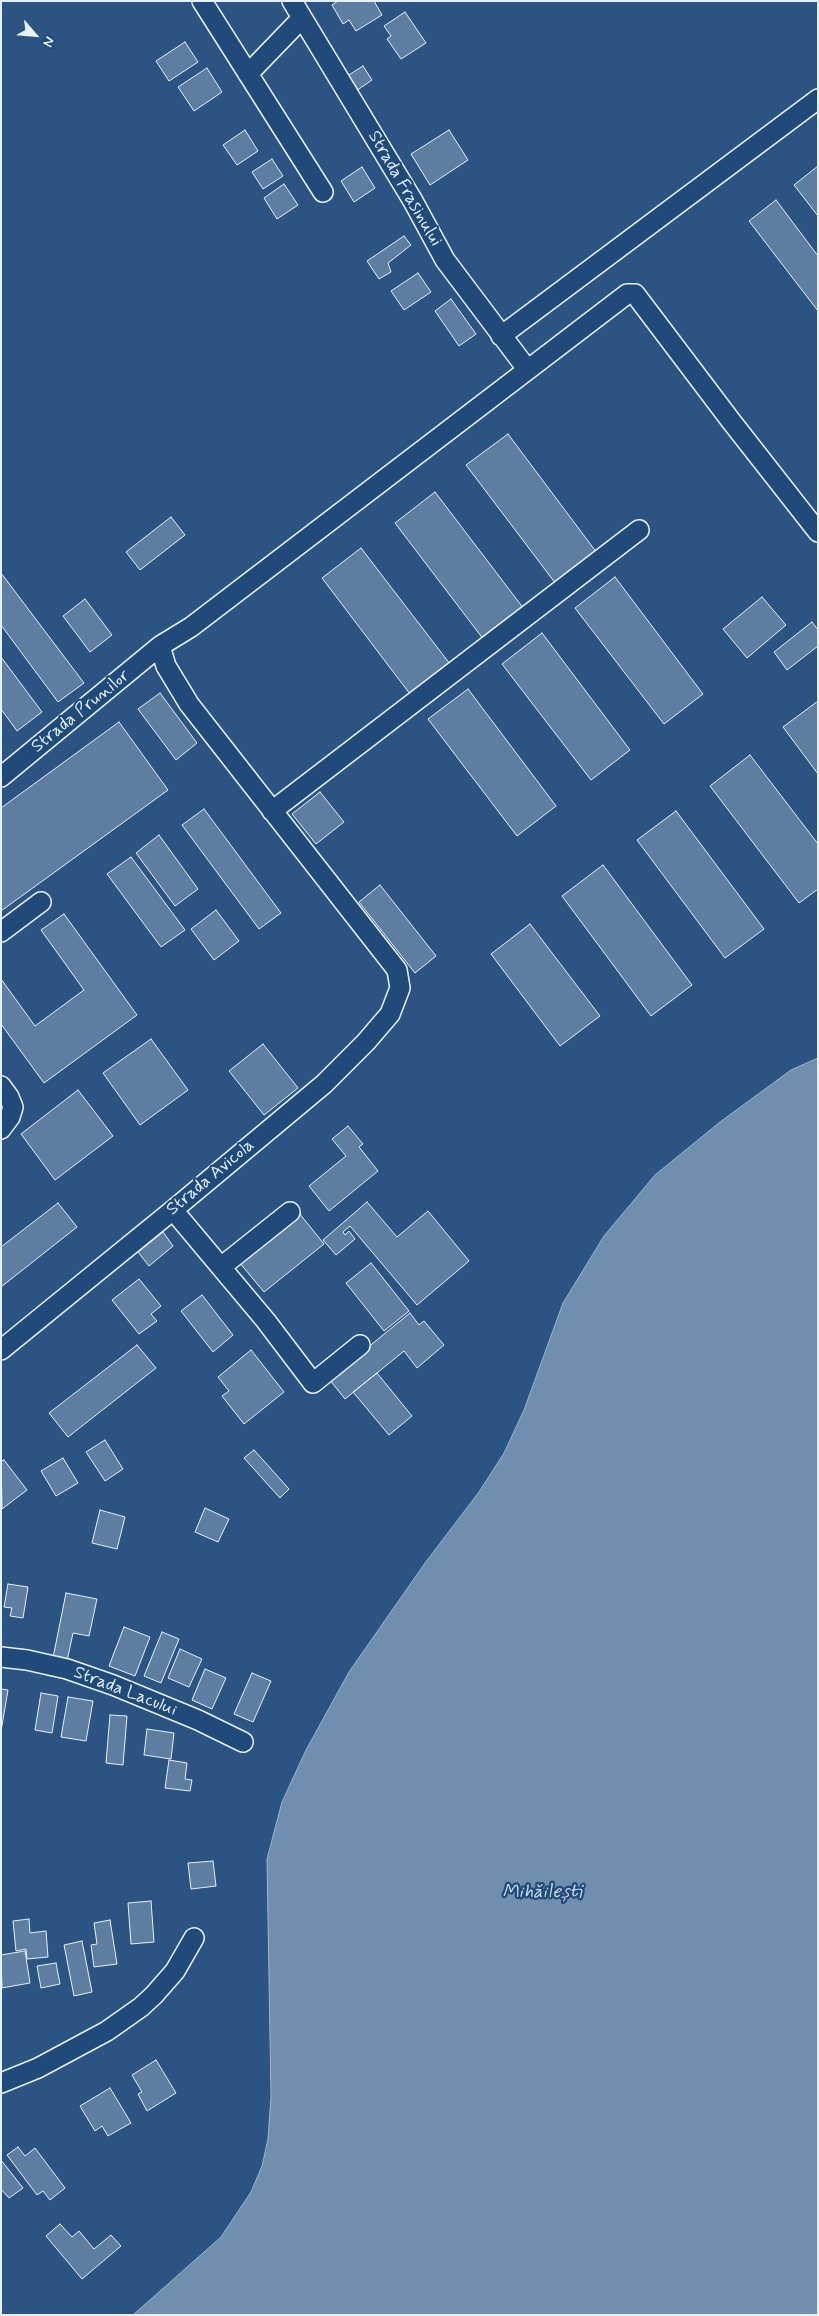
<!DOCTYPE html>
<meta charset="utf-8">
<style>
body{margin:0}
#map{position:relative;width:819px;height:2316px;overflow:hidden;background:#2b5482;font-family:Mynerve,sans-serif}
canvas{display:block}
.frame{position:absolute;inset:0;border:2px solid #e8f1f8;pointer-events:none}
.north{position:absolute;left:10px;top:10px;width:50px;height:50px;-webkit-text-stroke:4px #1f4a7a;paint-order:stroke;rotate:117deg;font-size:14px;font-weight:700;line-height:20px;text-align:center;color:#e8f1f8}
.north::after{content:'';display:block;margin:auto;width:18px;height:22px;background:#e8f1f8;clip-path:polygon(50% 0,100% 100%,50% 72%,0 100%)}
</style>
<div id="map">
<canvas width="819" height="2316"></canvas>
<div class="frame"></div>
<div class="north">N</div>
</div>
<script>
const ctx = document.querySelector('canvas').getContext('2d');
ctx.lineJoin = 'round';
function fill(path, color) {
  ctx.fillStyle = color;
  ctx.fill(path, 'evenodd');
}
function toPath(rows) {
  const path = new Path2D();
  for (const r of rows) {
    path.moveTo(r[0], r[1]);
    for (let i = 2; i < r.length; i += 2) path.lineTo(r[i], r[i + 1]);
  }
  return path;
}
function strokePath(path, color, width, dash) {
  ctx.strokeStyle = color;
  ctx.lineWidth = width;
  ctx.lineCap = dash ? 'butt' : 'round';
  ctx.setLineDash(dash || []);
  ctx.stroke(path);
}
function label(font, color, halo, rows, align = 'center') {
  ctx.font = font + ' Mynerve,sans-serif';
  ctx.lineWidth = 4.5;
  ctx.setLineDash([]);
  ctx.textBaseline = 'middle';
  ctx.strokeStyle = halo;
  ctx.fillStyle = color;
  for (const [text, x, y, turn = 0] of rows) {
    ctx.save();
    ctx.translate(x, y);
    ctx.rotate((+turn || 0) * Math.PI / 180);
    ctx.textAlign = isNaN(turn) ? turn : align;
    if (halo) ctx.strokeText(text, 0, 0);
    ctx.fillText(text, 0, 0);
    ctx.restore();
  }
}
const water = toPath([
 [818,1058,818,2315,133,2315,221,2237,251,2192,262,2166,268,2139,271,2096,267,1859,282,1802,306,1750,349,1672,425,1563,479,1492,504,1453,524,1410,563,1303,604,1236,655,1175,720,1122,791,1070,818,1058]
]);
fill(water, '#708ead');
strokePath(water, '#a0b6cb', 1);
const building = toPath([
 [338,1,374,1,382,15,356,31,349,20,343,24,332,5,338,1],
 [405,12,426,43,401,59,387,39,391,36,384,26,405,12],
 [185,42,198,62,169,81,156,61,185,42],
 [363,66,372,80,353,93,344,78,363,66],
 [207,68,222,92,194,111,178,87,207,68],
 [245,130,258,151,237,165,223,145,245,130],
 [449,130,468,160,430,185,411,154,449,130],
 [272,159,283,176,263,189,252,172,272,159],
 [818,166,818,216,794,185,818,166],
 [362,167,375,188,354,202,341,181,362,167],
 [284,184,298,205,277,219,264,198,284,184],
 [776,200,818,256,818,311,749,221,776,200],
 [404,236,411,245,388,263,391,272,379,279,367,261,404,236],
 [418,273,431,292,404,310,391,291,418,273],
 [451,299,476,334,459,346,435,311,451,299],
 [508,434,597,553,556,584,466,465,508,434],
 [435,492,524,609,484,640,395,523,435,492],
 [171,517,185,535,140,570,126,552,171,517],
 [361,548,450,664,410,694,322,578,361,548],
 [1,573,84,683,58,702,1,625,1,573],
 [615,577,703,694,664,724,575,608,615,577],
 [762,597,786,625,747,658,723,629,762,597],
 [85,599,112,635,90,652,63,616,85,599],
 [812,622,818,630,818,646,787,670,774,652,812,622],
 [542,633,630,750,591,780,502,664,542,633],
 [1,657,42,712,17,731,1,709,1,657],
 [468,689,556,806,517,836,428,719,468,689],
 [160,693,197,743,176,760,138,709,160,693],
 [818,701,818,774,783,727,818,701],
 [119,722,168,790,1,911,1,808,119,722],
 [750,755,818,844,818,889,799,903,710,786,750,755],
 [320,792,344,822,316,844,292,814,320,792],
 [204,809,281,913,259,929,182,825,204,809],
 [676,811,764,929,725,958,637,840,676,811],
 [159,835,198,889,175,906,136,853,159,835],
 [131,857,185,930,161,947,107,874,131,857],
 [603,865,692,985,651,1016,562,896,603,865],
 [380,885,436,956,415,973,359,902,380,885],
 [216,910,239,941,214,960,191,929,216,910],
 [64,914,137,1015,44,1083,1,1024,1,979,35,1026,84,990,41,930,64,914],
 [530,924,600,1016,560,1046,491,954,530,924],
 [151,1039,188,1090,140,1125,103,1073,151,1039],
 [263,1044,298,1088,264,1115,229,1071,263,1044],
 [78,1090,113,1136,55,1180,21,1134,78,1090],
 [348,1126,363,1144,359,1147,378,1171,329,1211,309,1186,346,1156,332,1139,348,1126],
 [367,1202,397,1237,428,1211,469,1261,417,1305,350,1226,343,1232,345,1235,349,1231,355,1239,336,1255,323,1240,367,1202],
 [58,1203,77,1227,1,1287,1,1247,58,1203],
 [299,1213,324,1244,264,1292,239,1262,299,1213],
 [163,1232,173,1246,149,1266,138,1252,163,1232],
 [371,1263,409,1311,384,1331,346,1283,371,1263],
 [139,1279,161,1306,151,1314,157,1321,139,1334,112,1300,139,1279],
 [202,1295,233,1335,213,1352,181,1311,202,1295],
 [410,1313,419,1325,424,1321,444,1345,417,1368,404,1351,345,1399,329,1379,410,1313],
 [137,1345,156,1368,68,1437,49,1413,137,1345],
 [251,1350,284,1392,244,1424,222,1396,229,1391,218,1377,251,1350],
 [377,1373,412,1416,389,1435,353,1392,377,1373],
 [105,1440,123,1469,105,1481,86,1452,105,1440],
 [254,1450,289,1489,280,1498,244,1458,254,1450],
 [63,1458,78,1483,56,1496,41,1471,63,1458],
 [4,1460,27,1490,2,1509,1,1461,4,1460],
 [205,1508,229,1519,218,1542,195,1532,205,1508],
 [100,1510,125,1517,117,1549,92,1543,100,1510],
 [8,1584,28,1587,23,1618,10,1616,12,1608,4,1607,8,1584],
 [66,1593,97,1599,89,1636,73,1633,67,1661,53,1658,66,1593],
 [124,1627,150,1637,135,1676,109,1666,124,1627],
 [162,1632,179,1639,161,1683,144,1676,162,1632],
 [180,1649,202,1659,189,1687,168,1678,180,1649],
 [205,1669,226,1678,212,1709,192,1700,205,1669],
 [252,1673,271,1681,253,1722,234,1714,252,1673],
 [1,1689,8,1690,1,1731,1,1689],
 [41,1693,58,1696,52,1733,35,1730,41,1693],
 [68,1697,93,1701,86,1741,61,1737,68,1697],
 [110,1715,127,1716,123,1765,106,1763,110,1715],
 [147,1729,174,1733,171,1759,144,1755,147,1729],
 [169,1760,187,1763,185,1779,192,1780,190,1791,165,1788,169,1760],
 [213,1861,216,1886,191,1889,188,1863,213,1861],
 [151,1901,154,1942,131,1944,128,1903,151,1901],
 [29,1919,30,1933,46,1931,48,1957,27,1959,26,1949,16,1951,13,1921,29,1919],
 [110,1920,117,1964,94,1967,91,1945,97,1944,94,1923,110,1920],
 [82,1941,92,1992,74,1996,64,1945,82,1941],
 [25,1951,30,1983,2,1988,1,1955,25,1951],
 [56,1963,60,1984,41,1988,37,1966,56,1963],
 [156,2060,176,2093,147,2111,138,2094,142,2092,132,2075,156,2060],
 [110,2088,131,2123,108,2136,102,2126,95,2131,80,2106,110,2088],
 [18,2147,25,2156,35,2148,65,2188,50,2200,43,2191,37,2195,7,2155,18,2147],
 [1,2160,23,2188,9,2198,1,2189,1,2160],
 [60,2224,72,2237,79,2231,94,2249,111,2235,121,2246,82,2279,46,2236,60,2224]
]);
fill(building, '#5d7da1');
strokePath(building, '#e8f1f8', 1);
const minor = toPath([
 [202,1,323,192],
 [292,1,413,201,445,260,527,369],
 [248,74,302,18],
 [501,336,818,99],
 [1,777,160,646,191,627,627,294,635,294,731,421,818,532],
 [272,811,639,530],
 [1,932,41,902],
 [1,1086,9,1097,13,1107,10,1117,1,1129],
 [173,1210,266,1321,313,1383,360,1345],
 [221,1267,290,1212],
 [1,1350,173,1210,324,1084,366,1042,390,1014,400,988,397,970,189,704,166,666,160,646],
 [1,1657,27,1660,67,1669,113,1685,198,1720,243,1742],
 [1,2083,38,2068,107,2031,141,2007,154,1995,175,1971,194,1938]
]);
strokePath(minor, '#e8f1f8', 22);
strokePath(minor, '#1f4a7a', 19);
label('18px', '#e8f1f8', '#1f4a7a', [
 ["Strada Frasinului",404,189,60],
 ["Strada Prunilor",81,712,-39],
 ["Strada Avicola",211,1178,-40],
 ["Strada Lacului",125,1692,21]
]);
label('italic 19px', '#d0dde9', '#1f4a7a', [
 ["Mihăilești",542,1893]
]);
</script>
